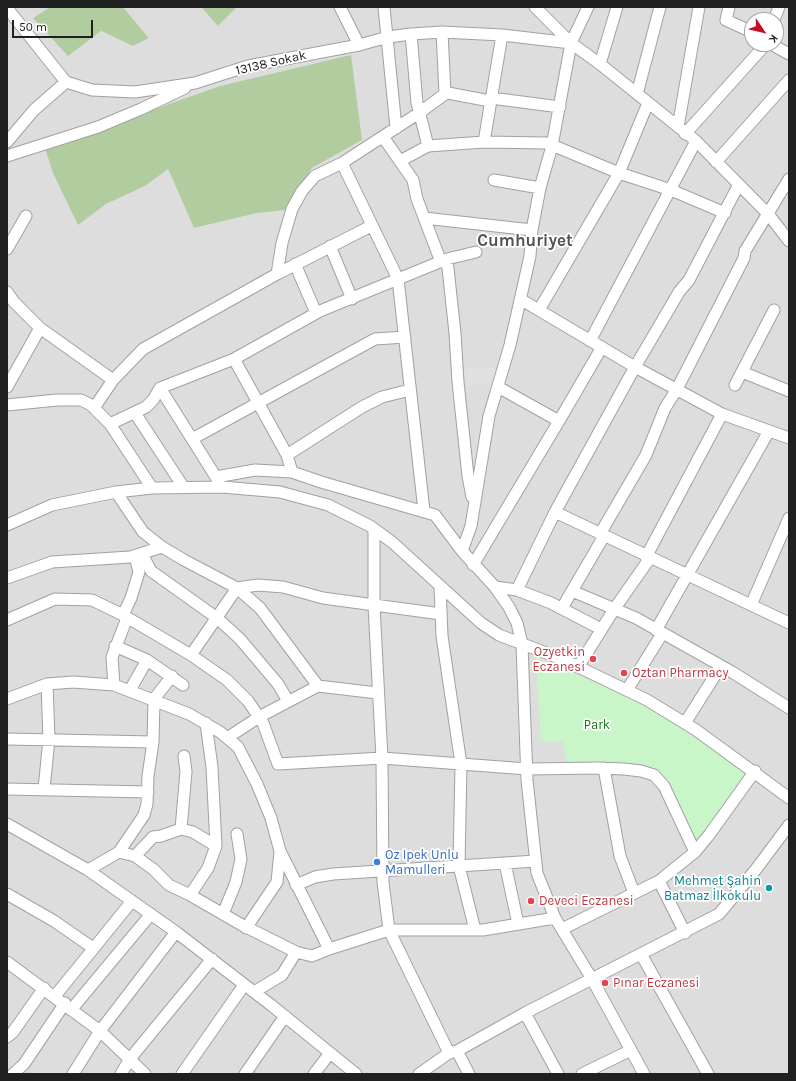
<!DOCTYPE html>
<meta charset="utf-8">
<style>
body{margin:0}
#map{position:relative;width:796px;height:1081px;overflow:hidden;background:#f0ece7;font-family:Karla,sans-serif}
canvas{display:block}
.frame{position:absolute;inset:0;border:8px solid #202020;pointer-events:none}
.north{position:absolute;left:744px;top:12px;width:40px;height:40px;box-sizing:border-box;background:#fff;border:1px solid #a6a6a6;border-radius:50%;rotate:125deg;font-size:11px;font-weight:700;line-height:16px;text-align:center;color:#202020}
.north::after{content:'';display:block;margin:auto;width:14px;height:18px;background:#c30d20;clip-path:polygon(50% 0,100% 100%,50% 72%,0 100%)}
.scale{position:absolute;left:12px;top:20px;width:81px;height:18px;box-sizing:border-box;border:2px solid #202020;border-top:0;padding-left:5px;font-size:12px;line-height:14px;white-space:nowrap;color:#202020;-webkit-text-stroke:3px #fff;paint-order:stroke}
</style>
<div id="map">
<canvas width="796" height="1081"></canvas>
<div class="frame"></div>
<div class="north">K</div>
<div class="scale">50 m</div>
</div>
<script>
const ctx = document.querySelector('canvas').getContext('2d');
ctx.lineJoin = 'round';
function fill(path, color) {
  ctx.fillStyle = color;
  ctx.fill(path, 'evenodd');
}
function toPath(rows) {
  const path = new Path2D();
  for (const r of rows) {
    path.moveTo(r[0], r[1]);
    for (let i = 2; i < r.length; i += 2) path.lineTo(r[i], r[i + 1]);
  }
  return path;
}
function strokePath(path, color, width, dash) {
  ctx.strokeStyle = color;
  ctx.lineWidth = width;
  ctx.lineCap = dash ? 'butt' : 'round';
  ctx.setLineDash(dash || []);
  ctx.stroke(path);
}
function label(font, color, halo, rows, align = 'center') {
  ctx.font = font + ' Karla,sans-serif';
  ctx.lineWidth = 3.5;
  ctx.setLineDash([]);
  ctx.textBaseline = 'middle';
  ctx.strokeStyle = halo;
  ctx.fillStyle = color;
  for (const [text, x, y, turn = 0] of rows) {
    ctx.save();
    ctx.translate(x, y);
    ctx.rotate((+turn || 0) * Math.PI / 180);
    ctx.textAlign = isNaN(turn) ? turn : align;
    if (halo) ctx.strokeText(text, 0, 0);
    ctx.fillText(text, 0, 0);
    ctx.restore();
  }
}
fill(toPath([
 [7,7,50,7,33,18,68,55,101,31,133,46,149,37,123,7,201,7,218,26,237,7,789,7,789,1074,7,1074],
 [752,20,776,20,776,44,752,44],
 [220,86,362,140,312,168,285,209,257,213,194,228,168,169,145,186,106,204,78,224]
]), '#dedddd');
fill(toPath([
 [50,7,123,7,149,38,133,46,101,31,68,56,33,18],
 [201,7,237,7,218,26],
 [351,55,362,140,312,168,285,210,257,213,194,228,168,169,145,186,106,204,78,225,53,173,45,148,220,86]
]), '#b1cd9f');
fill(toPath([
 [536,657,608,688,662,715,750,774,699,843,691,834,677,798,659,773,630,765,567,762,563,742,541,741]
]), '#c9f6c8');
fill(toPath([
 [501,367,498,383,466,385,464,369]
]), '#e0e0e0');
const minor = toPath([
 [340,7,359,45],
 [384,7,396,128],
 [535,7,571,43,600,64,696,141,769,215,789,241],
 [729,7,726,20,752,32],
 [7,8,66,82,92,90,135,92,195,83,248,66,359,45,388,37,411,34,442,32,502,35,571,43],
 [774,20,779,7],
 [442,32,445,94,448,93,490,101],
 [411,34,417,103,428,146,484,142,547,143,619,173,671,190,725,213],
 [771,44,789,54],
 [600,64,617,7],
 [637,94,660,7],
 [491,98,560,107],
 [678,127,699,7],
 [685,134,766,44],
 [383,137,413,180,417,199,441,262],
 [7,142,34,110,66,82],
 [484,142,502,35],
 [7,156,98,127,141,109,185,88],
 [400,161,428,146],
 [716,162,789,80],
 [342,163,398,279,424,511],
 [494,180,540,188],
 [738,186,689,280,679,292,635,367,555,512,789,623],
 [424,218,532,230],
 [330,246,352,299],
 [7,249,26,216],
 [447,259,455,333,458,382,468,476,472,497],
 [295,264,316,313],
 [277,274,371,226],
 [7,292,14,302,40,328,113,380],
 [520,299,635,367,722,414,789,438],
 [539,310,619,173,648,103],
 [590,341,696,141],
 [742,372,789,391],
 [735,385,774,310],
 [7,387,40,328],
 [498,387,559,421,602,347],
 [160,388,219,482],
 [7,405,57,400,81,400,91,405,110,424,152,488],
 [94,408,113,380,143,349,277,274,282,243,292,209,302,191,315,176,342,163,419,113,445,94],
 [135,413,184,488],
 [110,424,146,407,153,400,160,388,234,359,320,311,447,259,476,252],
 [192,439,375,339,405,337],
 [287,455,362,407,382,397,410,390],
 [292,472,321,482,435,515,462,551,495,587,509,607,517,623,522,644,527,780,537,873,555,918,592,979,644,1074],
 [216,477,255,470,292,472,287,455,234,359],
 [116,492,143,532,162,547,184,560,237,588,191,655],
 [7,525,52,505,116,492,152,488,222,487,280,492,328,505,370,526,392,542,481,623,499,635,562,659,647,700,696,730,789,798],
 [374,529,374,606,382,758,383,882,389,930,449,1053],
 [600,534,646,455,665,408,677,389,744,258,745,251,789,179],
 [462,551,471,526,489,416,510,345,530,256,532,230,540,188,552,146,571,43,588,7],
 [142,554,151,571,217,618,240,639,278,684,288,701],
 [646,557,722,414],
 [473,565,559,421],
 [7,578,52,562,130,557,162,547],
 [440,586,442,636,461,764,459,866,475,930],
 [495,587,517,590,551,603,601,629],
 [517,590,555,512],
 [572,591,636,618,732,672,789,708],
 [751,605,789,518],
 [562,608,604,536],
 [123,615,131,598,139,572,135,556],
 [7,620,55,599,92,600,123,615,191,655,227,680,248,701,263,723,278,764,382,758,527,769,599,768,624,769,641,771,654,775,664,786,695,852],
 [656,630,769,431],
 [115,646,147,660,183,685],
 [578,667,615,608,650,558],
 [114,685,112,657,127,618],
 [130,690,147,660],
 [627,690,662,634],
 [377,693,318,686,260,608,237,588,258,585,283,587,323,598,441,614],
 [7,699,47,684,73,682,114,685,189,714,220,732,238,747,257,784,271,818,280,851,329,949,389,930,483,930,555,918],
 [685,723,721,666],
 [227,738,259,717,318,686],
 [7,739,153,742],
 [604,768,620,856,634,893],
 [7,789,148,792],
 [44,789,49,739,47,684],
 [7,824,88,870,176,932,271,1005,356,1074],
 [181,829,186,772,184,756],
 [119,852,144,815,147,804,148,776,153,742,154,699,172,676],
 [135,856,153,837,161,836,181,829,193,832,216,846],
 [505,863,518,924],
 [88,870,119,852,135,856,153,869,169,885,190,895,242,925,296,952,312,956,329,949],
 [659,881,685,933],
 [296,885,315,877,333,874,536,861],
 [7,894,54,921,93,948],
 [190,895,208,868,216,846,212,767,206,723],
 [223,914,236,882,241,859,237,834],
 [246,928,277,882,280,852],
 [562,929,659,881,695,852,709,835,755,771],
 [641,954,708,1074],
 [7,962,100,1031,145,1074],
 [254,992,282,975,296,952],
 [55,996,132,901],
 [71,1010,151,914],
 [525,1013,558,1074],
 [7,1037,13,1032,44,988],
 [457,1051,469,1074],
 [13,1074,24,1064,65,1003],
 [73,1074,100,1031,176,932],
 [121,1074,129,1060,212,959],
 [182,1074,244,985],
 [245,1074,285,1016],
 [314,1074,330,1053],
 [419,1074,449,1053,457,1051,525,1013,719,914,757,868,789,825],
 [582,1074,631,1050]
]);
strokePath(minor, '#a1a1a1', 13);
strokePath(minor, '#fff', 11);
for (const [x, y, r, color] of [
 [593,659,4,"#e0444e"],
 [624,673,4,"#e0444e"],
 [377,862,4,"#3f7fe0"],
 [769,888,4,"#0f9aa8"],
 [531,901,4,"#e0444e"],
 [605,983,4,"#e0444e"]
]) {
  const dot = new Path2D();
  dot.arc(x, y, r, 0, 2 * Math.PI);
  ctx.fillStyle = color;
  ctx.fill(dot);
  strokePath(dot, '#fff', 1.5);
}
label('13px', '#202020', '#fff', [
 ["13138 Sokak",271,63,-13]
]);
label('13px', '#be3a42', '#fff', [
 ["Ozyetkin",585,652,"right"],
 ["Eczanesi",585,667,"right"],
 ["Oztan Pharmacy",632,673],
 ["Deveci Eczanesi",539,901],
 ["Pınar Eczanesi",613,983]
], 'left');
label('13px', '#157913', '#fff', [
 ["Park",597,725]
]);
label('13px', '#366cbe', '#fff', [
 ["Oz Ipek Unlu",385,855],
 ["Mamulleri",385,870]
], 'left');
label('13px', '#0d838f', '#fff', [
 ["Mehmet Şahin",761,881],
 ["Batmaz İlkokulu",761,896]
], 'right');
label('bold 17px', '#535353', '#fff', [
 ["Cumhuriyet",525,241]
]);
</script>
